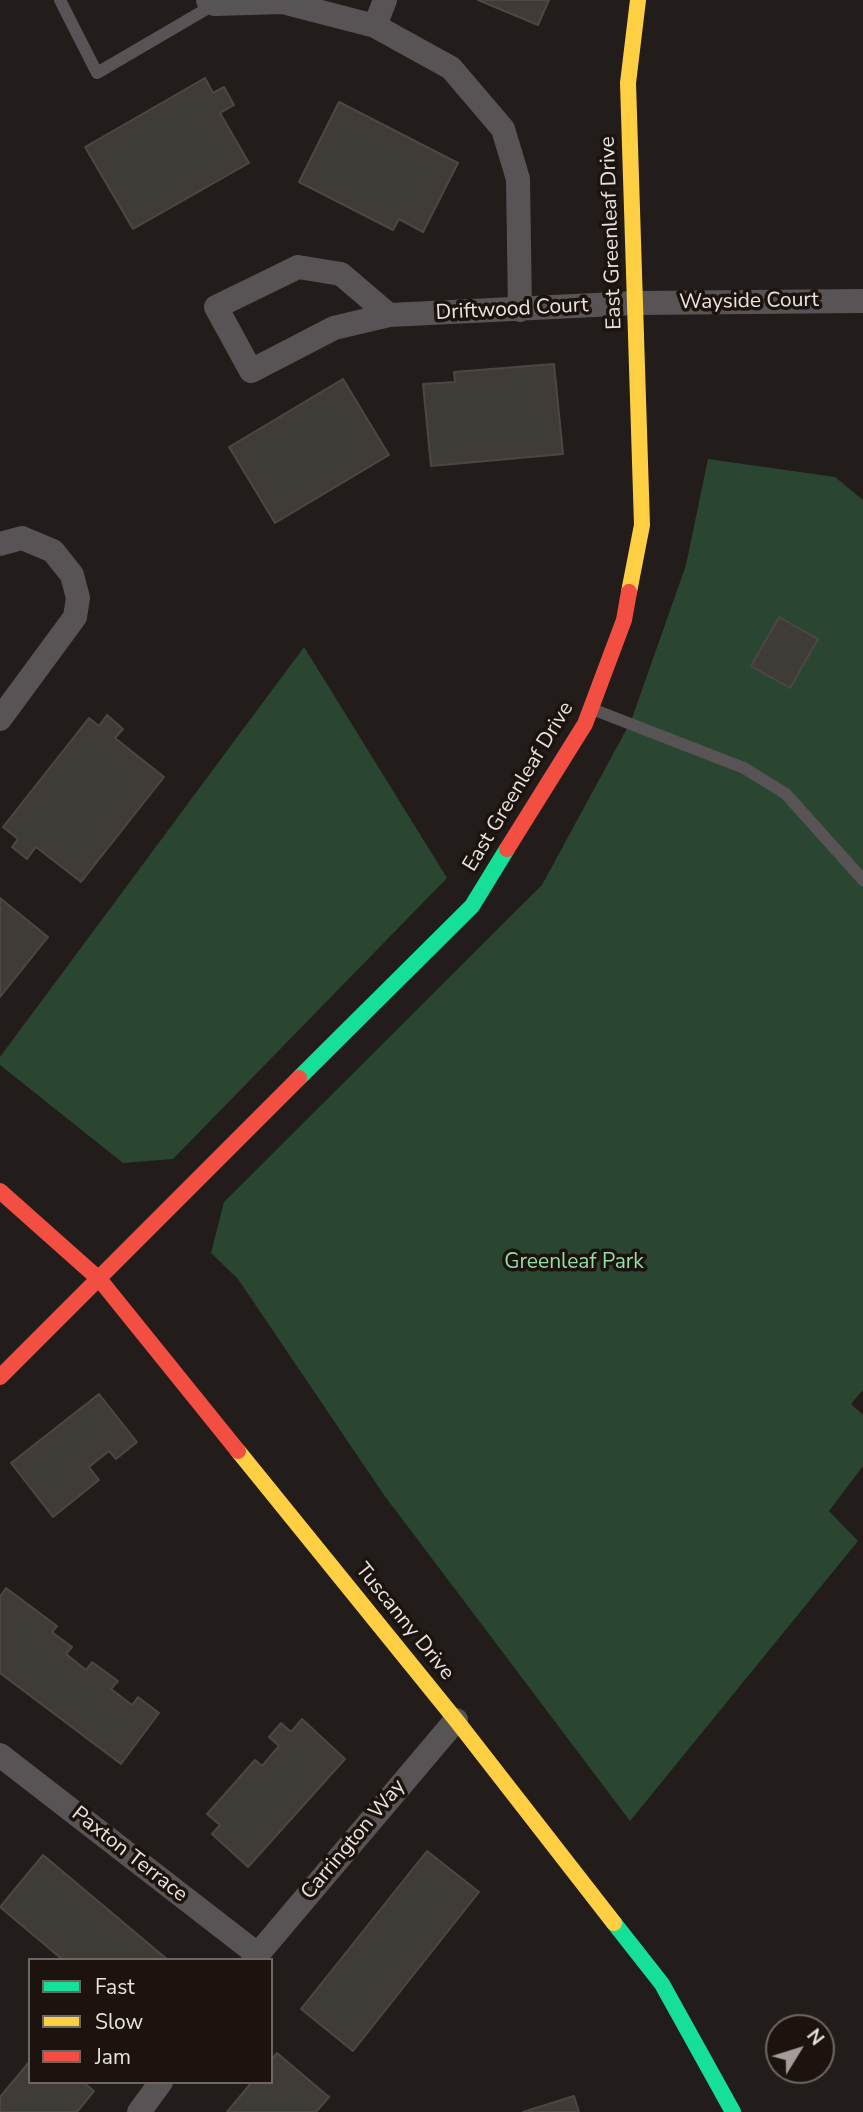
<!DOCTYPE html>
<style>
body{margin:0}
#map{position:relative;width:863px;height:2112px;overflow:hidden;background:#221d1a;font-family:"Nunito Sans",sans-serif}
canvas{display:block}
.legend{position:absolute;left:28px;top:1958px;width:245px;height:126px;box-sizing:border-box;background:#1c130e;border:2px solid #6e6662;margin:0;padding:9px 12px;list-style:none;font-size:21px;color:#e9e2df}
.legend li{display:flex;align-items:center;gap:14px;height:35px}
.legend b{width:35px;border:2px solid #6e6662}
.north{position:absolute;left:765px;top:2014px;width:70px;height:70px;box-sizing:border-box;background:#1c130e;border:2px solid #6e6662;border-radius:50%;rotate:52deg;font-size:19px;font-weight:700;line-height:28px;text-align:center;color:#e9e2df}
.north::after{content:'';display:block;margin:auto;width:24px;height:32px;background:#a39d9a;clip-path:polygon(50% 0,100% 100%,50% 72%,0 100%)}
</style>
<div id="map">
<canvas width="863" height="2112"></canvas>
<ul class="legend">
<li><b style="height:9px;background:#16e098"></b>Fast</li>
<li><b style="height:9px;background:#ffcf43"></b>Slow</li>
<li><b style="height:9px;background:#f24e42"></b>Jam</li>
</ul>
<div class="north">N</div>
</div>
<script>
const ctx = document.querySelector('canvas').getContext('2d');
ctx.lineJoin = 'round';
function fill(path, color) {
  ctx.fillStyle = color;
  ctx.fill(path, 'evenodd');
}
function toPath(rows) {
  const path = new Path2D();
  for (const r of rows) {
    path.moveTo(r[0], r[1]);
    for (let i = 2; i < r.length; i += 2) path.lineTo(r[i], r[i + 1]);
  }
  return path;
}
function strokePath(path, color, width, dash) {
  ctx.strokeStyle = color;
  ctx.lineWidth = width;
  ctx.lineCap = dash ? 'butt' : 'round';
  ctx.setLineDash(dash || []);
  ctx.stroke(path);
}
function label(font, color, halo, rows, align = 'center') {
  ctx.font = font + ' "Nunito Sans",sans-serif';
  ctx.lineWidth = 7;
  ctx.setLineDash([]);
  ctx.textBaseline = 'middle';
  ctx.strokeStyle = halo;
  ctx.fillStyle = color;
  for (const [text, x, y, turn = 0] of rows) {
    ctx.save();
    ctx.translate(x, y);
    ctx.rotate((+turn || 0) * Math.PI / 180);
    ctx.textAlign = isNaN(turn) ? turn : align;
    if (halo) ctx.strokeText(text, 0, 0);
    ctx.fillText(text, 0, 0);
    ctx.restore();
  }
}
fill(toPath([
 [708,459,835,477,863,500,863,1390,851,1404,863,1415,863,1466,829,1511,858,1541,630,1821,384,1495,238,1279,211,1253,224,1202,542,885,631,721,686,565],
 [304,647,447,878,173,1159,123,1163,0,1065,0,1057]
]), '#2a4630');
const building = toPath([
 [478,0,549,0,538,25,478,0],
 [205,78,213,93,224,87,234,105,220,113,249,163,133,229,85,147,205,78],
 [339,102,458,163,423,232,399,219,393,230,299,182,339,102],
 [554,364,563,454,431,466,423,384,455,382,454,372,554,364],
 [343,379,389,455,275,523,229,447,343,379],
 [779,617,818,639,790,688,751,666,779,617],
 [107,715,123,729,115,738,164,777,81,882,36,847,27,859,12,847,18,839,3,827,89,718,99,726,107,715],
 [0,898,48,937,0,997,0,898],
 [99,1394,137,1442,116,1459,109,1451,89,1467,99,1480,53,1517,11,1463,99,1394],
 [6,1588,57,1626,52,1632,72,1647,66,1654,86,1670,92,1662,118,1681,111,1689,132,1705,138,1697,159,1713,121,1764,0,1673,0,1597,6,1588],
 [302,1719,345,1759,248,1867,212,1834,220,1825,207,1814,255,1760,262,1766,279,1746,269,1737,281,1723,291,1732,302,1719],
 [427,1851,479,1892,353,2051,301,2009,427,1851],
 [43,1855,168,1960,63,1960,0,1907,43,1855],
 [277,2053,329,2097,316,2112,227,2112,252,2082,271,2082,271,2060,277,2053],
 [30,2061,30,2082,83,2082,94,2091,77,2112,0,2112,0,2097,30,2061],
 [574,2096,579,2112,523,2112,574,2096]
]);
fill(building, '#3f3c38');
strokePath(building, '#4c4744', 2);
strokePath(toPath([
 [60,0,97,73,215,4],
 [592,709,744,768,786,794,863,880]
]), '#585455', 12);
strokePath(toPath([
 [208,0,215,4,282,2,375,26,451,68,503,129,518,179,520,310],
 [375,26,385,0],
 [298,267,341,274,389,315,334,328,251,371,216,307,298,267],
 [389,315,636,303,863,301],
 [0,544,22,538,53,551,72,575,78,598,75,617,0,719],
 [0,1755,257,1954],
 [253,1960,456,1720],
 [139,2112,161,2082]
]), '#585455', 24);
strokePath(toPath([
 [299,1078,472,906,507,849],
 [614,1923,662,1984,733,2112]
]), '#16e098', 16);
strokePath(toPath([
 [629,592,642,525,628,83,638,0],
 [238,1451,456,1720,614,1923]
]), '#ffcf43', 16);
strokePath(toPath([
 [507,849,585,724,624,620,629,592],
 [0,1191,100,1280,238,1451],
 [0,1377,299,1078]
]), '#f24e42', 16);
label('21px', '#e9e2df', '#1c130e', [
 ["East Greenleaf Drive",612,233,-92],
 ["Wayside Court",749,302,-1],
 ["Driftwood Court",512,310,-3],
 ["East Greenleaf Drive",519,787,-59],
 ["Tuscanny Drive",404,1622,51],
 ["Carrington Way",354,1840,-50],
 ["Paxton Terrace",129,1855,38]
]);
label('21px', '#93dfa5', '#1c130e', [
 ["Greenleaf Park",574,1263]
]);
</script>
